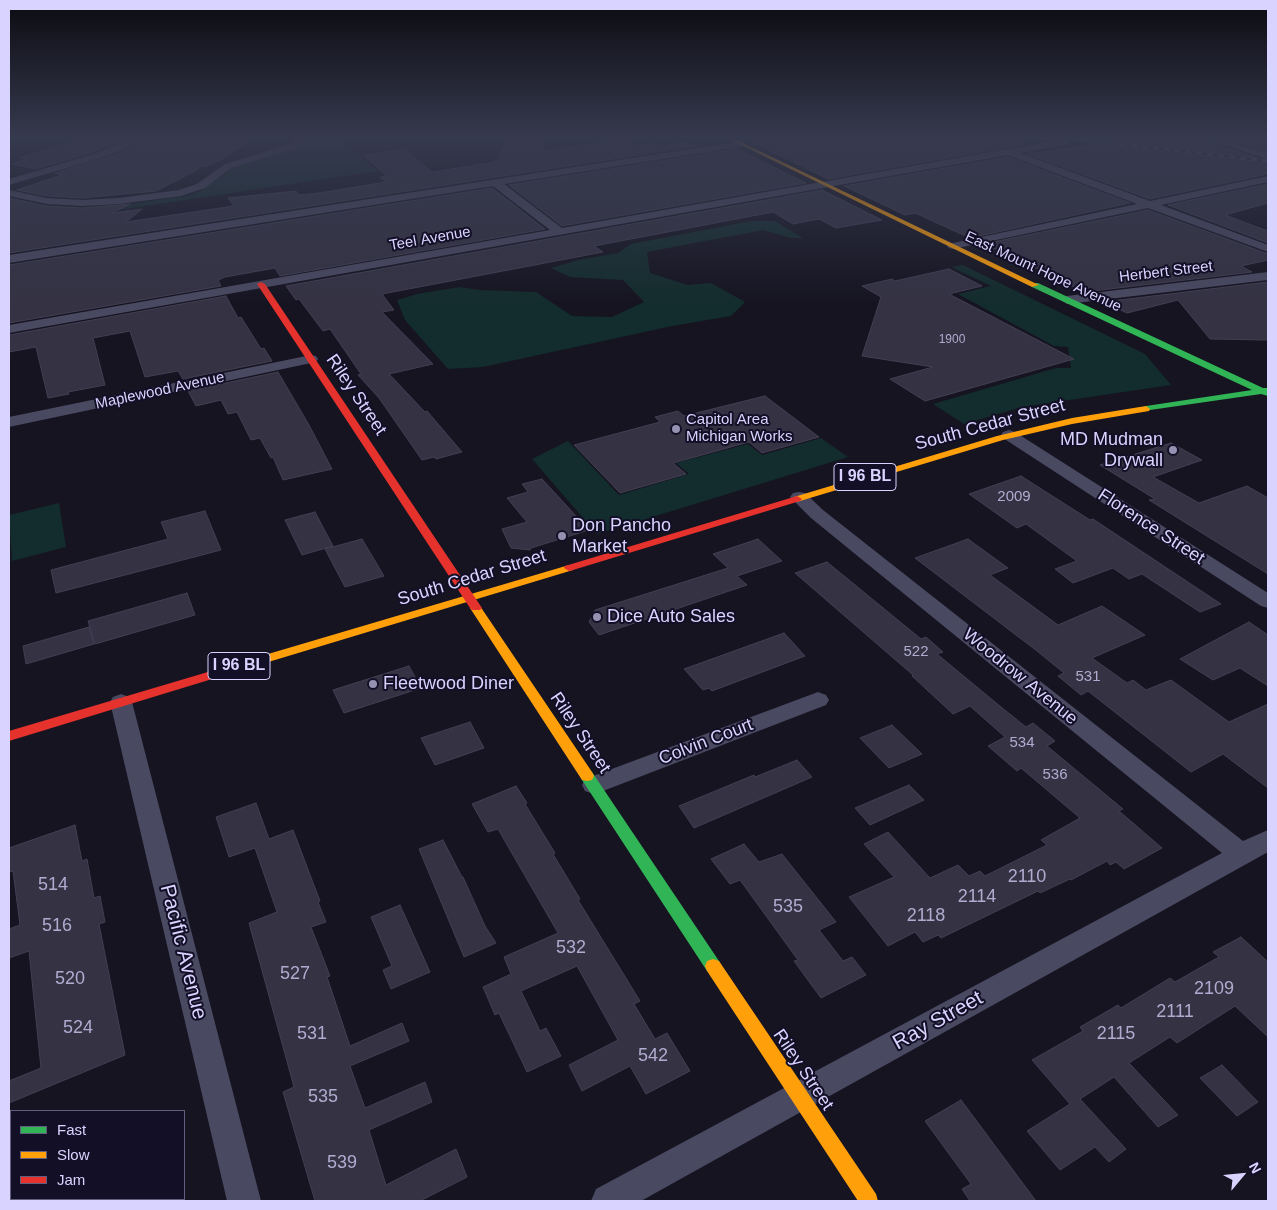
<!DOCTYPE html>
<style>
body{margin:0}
#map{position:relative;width:1277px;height:1210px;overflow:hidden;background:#161421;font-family:Helvetica,sans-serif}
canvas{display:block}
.frame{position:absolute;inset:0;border:10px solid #d9d4ff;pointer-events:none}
.legend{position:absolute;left:10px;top:1110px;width:175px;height:90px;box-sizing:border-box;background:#130f26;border:1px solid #625e7d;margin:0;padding:6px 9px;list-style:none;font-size:15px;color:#d9d4ff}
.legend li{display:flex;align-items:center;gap:10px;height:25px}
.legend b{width:25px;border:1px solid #625e7d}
.north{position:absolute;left:1217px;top:1150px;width:50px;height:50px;-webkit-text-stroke:4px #130f26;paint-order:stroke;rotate:62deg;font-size:14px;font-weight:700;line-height:20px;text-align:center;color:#d9d4ff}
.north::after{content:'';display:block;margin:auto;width:18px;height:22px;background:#d9d4ff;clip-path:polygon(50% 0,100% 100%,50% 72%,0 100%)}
</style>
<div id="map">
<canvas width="1277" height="1210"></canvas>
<div class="frame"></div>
<ul class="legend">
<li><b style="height:6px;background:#30b455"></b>Fast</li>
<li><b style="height:6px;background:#ff9f0a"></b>Slow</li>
<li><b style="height:6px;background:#e5322d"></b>Jam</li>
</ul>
<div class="north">N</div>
</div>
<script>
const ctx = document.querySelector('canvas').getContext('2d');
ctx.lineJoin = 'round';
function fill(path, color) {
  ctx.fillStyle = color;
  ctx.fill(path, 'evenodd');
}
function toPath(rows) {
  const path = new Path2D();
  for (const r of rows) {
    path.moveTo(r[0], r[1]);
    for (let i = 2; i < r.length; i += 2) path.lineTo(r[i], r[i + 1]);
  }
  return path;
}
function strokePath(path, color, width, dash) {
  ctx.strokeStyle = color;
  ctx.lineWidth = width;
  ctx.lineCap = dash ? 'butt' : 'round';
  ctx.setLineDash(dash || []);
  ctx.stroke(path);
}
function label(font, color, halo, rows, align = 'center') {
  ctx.font = font + ' Helvetica,sans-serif';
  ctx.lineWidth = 4;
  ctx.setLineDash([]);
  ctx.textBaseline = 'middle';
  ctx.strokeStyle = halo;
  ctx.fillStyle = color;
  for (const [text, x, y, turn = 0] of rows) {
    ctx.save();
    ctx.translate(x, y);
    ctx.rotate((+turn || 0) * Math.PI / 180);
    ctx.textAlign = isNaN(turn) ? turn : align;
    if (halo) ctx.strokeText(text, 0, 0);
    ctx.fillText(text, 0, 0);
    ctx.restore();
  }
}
fill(toPath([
 [317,136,337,136,378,171,85,215,9,228,9,220,60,207,90,208,123,205,191,195,202,190,233,167,292,149],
 [992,136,1142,136,1161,142,1106,145,1061,139,1047,140],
 [751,221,775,221,803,238,791,238,763,230,647,252,650,273,688,285,711,283,745,302,731,316,672,326,483,367,448,369,405,320,397,300,417,294,460,287,480,290,536,292,572,316,612,317,644,302,623,280,570,277,551,268,578,260,618,253,631,244],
 [963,265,1145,354,1171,385,1022,407,964,424,933,404,1056,368,1071,368,1068,347,1054,346,958,294,991,286,951,267],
 [821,438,848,457,597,534,532,459,568,441,619,495,689,474,676,463,748,444,762,455],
 [59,503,66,547,12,561,9,515]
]), '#132c2d');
const building = toPath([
 [72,136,132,136,90,153,36,169,12,164,27,159,19,158,73,141,72,136],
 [151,136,255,138,220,160,205,167,204,165,195,171,156,191,82,198,47,196,17,190,62,175,55,173,121,153,151,136],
 [511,136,547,136,543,151,624,139,636,146,654,143,660,146,687,142,696,146,9,253,9,198,47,206,82,208,130,204,112,213,142,209,126,222,234,206,228,198,296,191,299,195,319,193,386,182,380,177,387,176,363,155,404,149,432,172,496,162,494,160,502,159,499,157,505,140,509,140,511,136],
 [780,136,960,136,960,142,1003,136,1026,144,828,179,748,140,780,136],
 [1139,136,1193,136,1194,138,1268,161,1268,174,1150,199,1027,154,1066,149,1139,136],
 [1213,136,1246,136,1268,142,1268,151,1213,136],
 [737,149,806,183,562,226,509,185,737,149],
 [1008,157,1130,203,970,238,915,213,905,215,844,186,1008,157],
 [1268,184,1268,203,1225,215,1268,231,1268,243,1168,205,1268,184],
 [492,188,545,229,280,276,275,268,225,277,218,280,221,286,9,323,9,265,492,188],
 [822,190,882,220,836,228,819,219,793,224,773,212,594,246,603,252,382,294,394,310,382,312,433,364,389,374,425,412,427,411,462,452,436,459,434,457,422,460,379,398,358,375,361,374,330,329,323,331,299,299,296,300,286,286,822,190],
 [1148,210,1268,254,1268,260,1241,266,1252,272,1084,292,1014,257,984,244,1148,210],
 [949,269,982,286,949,294,1074,359,925,401,890,379,933,367,862,356,881,297,862,286,892,279,895,281,949,269],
 [1268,282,1268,340,1210,339,1178,300,1127,313,1103,302,1268,282],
 [226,296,238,318,241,317,261,349,264,348,272,361,183,379,178,371,145,377,130,331,93,338,105,385,68,392,69,394,48,398,36,347,9,352,9,335,226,296],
 [278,372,309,425,332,469,283,480,273,457,271,458,260,438,251,440,237,412,228,414,221,400,196,406,188,391,278,372],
 [765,396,819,437,762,453,749,442,673,463,686,474,620,493,574,445,660,422,655,417,678,411,684,416,765,396],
 [1171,443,1202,460,1153,477,1199,503,1247,486,1268,498,1268,574,1149,500,1155,499,1100,465,1171,443],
 [1021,476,1090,520,1093,519,1221,604,1200,612,1142,574,1129,579,1113,568,1073,583,1055,569,1077,561,1026,524,1017,528,969,494,1021,476],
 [542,479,589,530,531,548,530,550,511,548,502,529,527,522,507,498,528,492,522,484,542,479],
 [205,511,221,550,56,593,51,570,168,539,161,522,205,511],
 [315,512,333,546,302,555,285,520,315,512],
 [362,539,384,576,345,587,325,549,362,539],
 [758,539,782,561,737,576,747,585,599,635,589,622,595,610,728,568,713,554,758,539],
 [968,539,1008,568,990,575,1058,625,1102,606,1145,635,1092,658,1127,683,1133,680,1146,690,1171,680,1229,722,1268,704,1268,788,1223,754,1191,772,1088,691,1081,695,1058,676,1064,673,1037,651,915,558,968,539],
 [827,562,921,639,926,637,943,652,937,654,1001,707,1026,727,1033,723,1055,741,1047,746,1123,809,1119,811,1162,848,1124,869,1116,862,1110,865,1107,861,1071,880,1070,879,1040,893,1038,891,941,938,938,935,923,942,915,932,888,946,849,897,894,877,864,844,888,832,930,878,958,865,969,876,980,871,985,876,1047,845,1041,840,1080,818,1021,768,1017,771,988,746,1005,737,970,706,953,714,912,676,913,675,795,573,827,562],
 [187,593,195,615,95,644,88,621,187,593],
 [1249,622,1268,635,1268,686,1240,668,1213,680,1180,659,1249,622],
 [89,627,94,644,26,664,23,646,89,627],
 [784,633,805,656,712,691,709,688,703,690,684,669,784,633],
 [409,666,421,688,344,713,333,690,409,666],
 [470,722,484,748,435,765,421,738,470,722],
 [892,725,922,754,889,768,860,738,892,725],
 [797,760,812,777,694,828,679,806,754,775,755,777,797,760],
 [909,785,924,800,870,825,855,808,909,785],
 [516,786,527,803,525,804,555,853,553,854,580,899,578,900,640,1001,634,1004,655,1039,667,1033,690,1071,646,1094,630,1066,582,1091,569,1065,618,1040,577,966,521,991,540,1031,546,1028,561,1056,527,1072,499,1013,495,1015,483,987,511,974,504,957,558,933,498,829,488,832,472,804,516,786],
 [256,803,269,839,293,830,320,901,318,902,326,922,311,927,330,976,327,977,350,1046,402,1023,409,1041,350,1066,365,1108,425,1082,432,1102,369,1130,386,1185,456,1149,467,1177,420,1201,315,1201,283,1092,294,1087,249,923,277,912,255,848,229,857,216,817,256,803],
 [75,825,82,861,87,859,94,898,100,896,105,922,99,924,125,1055,9,1103,9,1081,41,1068,29,951,9,958,9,929,20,925,13,871,9,872,9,848,75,825],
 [443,840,462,877,463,877,485,926,496,943,464,957,419,849,443,840],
 [744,844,759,862,782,854,836,922,819,930,843,961,852,957,866,975,821,998,794,961,798,960,740,880,730,884,711,859,744,844],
 [400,905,430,972,391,989,383,970,392,966,371,917,400,905],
 [1241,937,1268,962,1268,1037,1235,1006,1177,1043,1170,1037,1129,1063,1178,1115,1158,1127,1114,1077,1080,1099,1126,1149,1109,1162,1095,1147,1060,1170,1027,1131,1070,1104,1032,1060,1083,1031,1080,1027,1118,1005,1121,1008,1170,978,1175,982,1219,957,1213,952,1241,937],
 [1222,1065,1258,1102,1237,1116,1200,1078,1222,1065],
 [961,1100,1036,1201,970,1201,962,1189,971,1184,925,1121,961,1100]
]);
fill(building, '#343243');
strokePath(building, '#433f54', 1);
fill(toPath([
 [138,136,149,136,120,151,97,159,9,185,9,179,91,155,138,136],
 [304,136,315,136,293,149,231,168,205,188,181,196,119,204,82,206,47,204,9,196,9,190,47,198,82,200,119,198,179,190,197,184,225,164,287,145,304,136],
 [1195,136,1208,136,1268,153,1268,159,1195,136],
 [1064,139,1067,140,1067,144,1020,153,1150,201,1268,176,1268,182,1161,205,1268,245,1268,252,1148,208,953,249,949,248,947,246,949,244,953,243,1137,204,1008,155,9,333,9,325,550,230,493,186,9,263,9,255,742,141,747,144,745,146,504,184,562,228,1064,139],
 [1268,272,1268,280,1067,304,1061,300,1067,296,1268,272],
 [311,355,316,356,318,359,316,362,9,427,9,417,311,355],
 [1009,430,1015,432,1268,593,1268,608,1261,606,1003,438,1001,435,1003,432,1009,430],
 [799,492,805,493,823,510,1243,841,1268,830,1268,852,641,1201,591,1201,596,1189,1222,853,811,518,790,497,793,493,799,492],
 [818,692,826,695,829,700,826,705,603,791,594,794,585,791,582,785,585,779,818,692],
 [121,694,129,697,132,702,261,1201,227,1201,110,702,113,697,121,694]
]), '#4a4962');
fill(toPath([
 [1032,283,1038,283,1263,388,1268,388,1268,396,1261,394,1143,411,1142,409,1146,406,1252,390,1032,287,1032,283],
 [587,771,592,772,719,961,721,966,719,971,713,973,707,971,582,780,580,776,582,772,587,771]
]), '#30b455');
fill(toPath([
 [723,136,728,136,1039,285,1032,287,723,136],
 [1146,406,1150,409,1149,411,1072,424,1003,440,800,501,797,502,792,499,794,497,997,436,1072,418,1146,406],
 [569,565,574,568,573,570,222,676,214,676,212,673,214,670,569,565],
 [476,605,480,606,592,772,594,776,592,780,587,781,582,780,470,608,476,605],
 [713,959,719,961,876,1194,878,1201,858,1201,707,971,705,966,707,961,713,959]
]), '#ff9f0a');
fill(toPath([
 [261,282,265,284,482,608,480,610,472,610,470,608,257,284,261,282],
 [797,496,802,499,800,501,573,570,569,571,564,568,565,566,797,496],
 [218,669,224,673,222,676,9,741,9,731,218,669]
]), '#e5322d');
const rail = toPath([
 [1049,136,1268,161]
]);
strokePath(rail, '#43596b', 3);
strokePath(rail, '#130f26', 2, [5.5]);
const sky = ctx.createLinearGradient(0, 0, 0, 305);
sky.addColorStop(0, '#0c0b12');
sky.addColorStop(0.45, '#363a4e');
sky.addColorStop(1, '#363a4e00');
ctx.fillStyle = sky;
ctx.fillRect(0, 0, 1277, 305);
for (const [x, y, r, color] of [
 [676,429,5,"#9591b1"],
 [1173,450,5,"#9591b1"],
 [562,536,5,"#9591b1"],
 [597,617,5,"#9591b1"],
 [373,684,5,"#9591b1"]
]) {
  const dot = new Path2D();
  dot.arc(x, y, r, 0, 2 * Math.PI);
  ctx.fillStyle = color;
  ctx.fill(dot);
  strokePath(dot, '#130f26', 2);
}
label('12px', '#b0acd0', null, [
 ["1900",952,340]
]);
label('15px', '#d9d4ff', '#130f26', [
 ["Teel Avenue",430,239,-10],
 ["East Mount Hope Avenue",1043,272,25],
 ["Herbert Street",1166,272,-7],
 ["Maplewood Avenue",160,391,-12]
]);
label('15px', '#d9d4ff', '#130f26', [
 ["Capitol Area",686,420],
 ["Michigan Works",686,437]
], 'left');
label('15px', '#b0acd0', null, [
 ["2009",1014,497],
 ["522",916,652],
 ["531",1088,677],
 ["534",1022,743],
 ["536",1055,775]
]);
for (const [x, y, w] of [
 [865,477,62],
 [239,666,62]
]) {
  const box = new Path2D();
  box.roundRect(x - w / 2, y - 13.5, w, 27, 4);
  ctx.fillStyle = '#130f26';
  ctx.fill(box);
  strokePath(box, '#d9d4ff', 1);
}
label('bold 16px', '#d9d4ff', null, [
 ["I 96 BL",865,477],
 ["I 96 BL",239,666]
]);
label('18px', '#d9d4ff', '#130f26', [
 ["Riley Street",356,395,56],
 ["South Cedar Street",990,425,-15],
 ["Florence Street",1151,527,33],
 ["South Cedar Street",472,578,-17],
 ["Woodrow Avenue",1020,677,39],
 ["Riley Street",580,733,56],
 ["Colvin Court",706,742,-21],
 ["Riley Street",803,1070,56]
]);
label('18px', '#d9d4ff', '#130f26', [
 ["MD Mudman",1163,440,"right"],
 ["Drywall",1163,461,"right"],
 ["Don Pancho",572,526],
 ["Market",572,547],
 ["Dice Auto Sales",607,617],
 ["Fleetwood Diner",383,684]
], 'left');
label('18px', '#b0acd0', null, [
 ["2110",1027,877],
 ["514",53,885],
 ["2114",977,897],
 ["535",788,907],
 ["2118",926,916],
 ["516",57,926],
 ["532",571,948],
 ["527",295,974],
 ["520",70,979],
 ["2109",1214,989],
 ["2111",1175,1012],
 ["524",78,1028],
 ["531",312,1034],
 ["2115",1116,1034],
 ["542",653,1056],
 ["535",323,1097],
 ["539",342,1163]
]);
label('21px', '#d9d4ff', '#130f26', [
 ["Pacific Avenue",183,952,76],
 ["Ray Street",938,1021,-29]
]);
</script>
